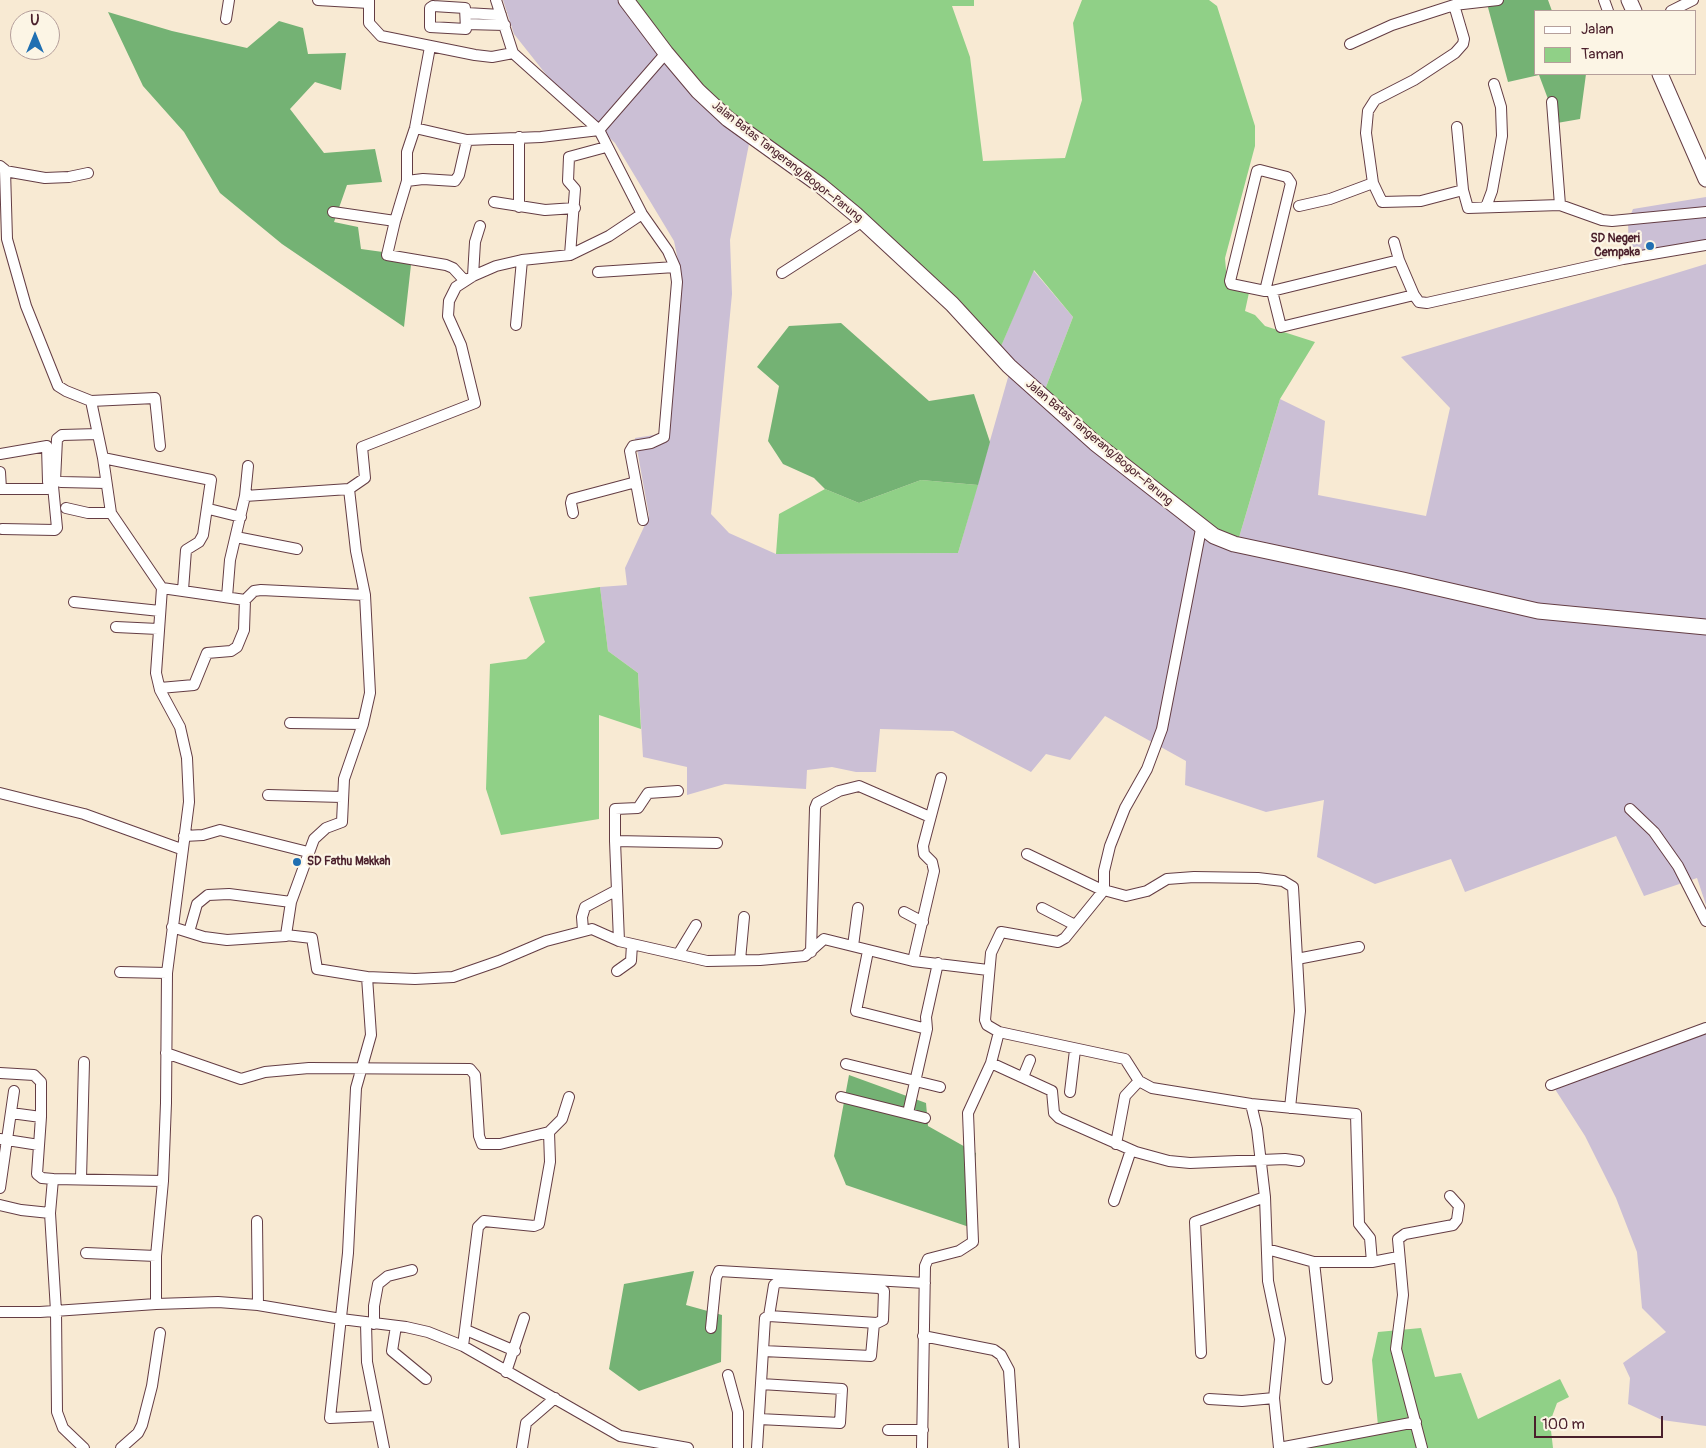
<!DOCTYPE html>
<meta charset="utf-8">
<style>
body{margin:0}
#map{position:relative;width:1706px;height:1448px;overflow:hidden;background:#f8ead3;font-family:Pangolin,sans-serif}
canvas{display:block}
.legend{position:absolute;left:1534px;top:10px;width:162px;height:65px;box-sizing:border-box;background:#fcf5e5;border:1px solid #b59f9b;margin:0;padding:6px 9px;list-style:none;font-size:15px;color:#4a1f2b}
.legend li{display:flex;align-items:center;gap:10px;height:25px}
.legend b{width:25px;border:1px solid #b59f9b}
.north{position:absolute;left:10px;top:10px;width:50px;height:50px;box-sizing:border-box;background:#fcf5e5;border:1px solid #b59f9b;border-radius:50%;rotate:0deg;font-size:14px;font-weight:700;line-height:20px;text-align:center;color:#4a1f2b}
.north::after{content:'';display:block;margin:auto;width:18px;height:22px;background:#1f6fb2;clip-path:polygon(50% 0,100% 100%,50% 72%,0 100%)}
.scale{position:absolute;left:1534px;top:1416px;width:129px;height:22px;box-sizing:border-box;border:2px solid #4a1f2b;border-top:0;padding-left:6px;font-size:15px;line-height:18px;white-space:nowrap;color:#4a1f2b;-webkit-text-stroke:4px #fcf5e5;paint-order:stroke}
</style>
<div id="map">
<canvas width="1706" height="1448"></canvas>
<ul class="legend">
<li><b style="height:6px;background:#fff"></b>Jalan</li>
<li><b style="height:14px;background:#90d087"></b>Taman</li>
</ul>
<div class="north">U</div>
<div class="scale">100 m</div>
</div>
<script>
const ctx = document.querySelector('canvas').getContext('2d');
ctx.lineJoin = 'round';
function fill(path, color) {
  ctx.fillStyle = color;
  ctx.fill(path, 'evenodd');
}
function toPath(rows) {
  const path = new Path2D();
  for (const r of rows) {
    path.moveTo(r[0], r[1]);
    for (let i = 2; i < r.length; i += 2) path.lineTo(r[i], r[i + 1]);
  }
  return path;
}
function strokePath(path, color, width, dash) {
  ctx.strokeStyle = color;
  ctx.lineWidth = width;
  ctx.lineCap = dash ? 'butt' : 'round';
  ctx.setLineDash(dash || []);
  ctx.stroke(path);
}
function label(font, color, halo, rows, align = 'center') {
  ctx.font = font + ' Pangolin,sans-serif';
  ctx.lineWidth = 4.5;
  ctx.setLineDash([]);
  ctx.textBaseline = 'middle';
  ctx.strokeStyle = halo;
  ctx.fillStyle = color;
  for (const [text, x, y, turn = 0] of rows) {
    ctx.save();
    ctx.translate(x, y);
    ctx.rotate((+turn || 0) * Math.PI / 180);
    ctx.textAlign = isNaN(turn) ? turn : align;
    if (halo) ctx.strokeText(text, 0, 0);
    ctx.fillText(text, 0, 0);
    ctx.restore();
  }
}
fill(toPath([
 [503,0,624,0,750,139,730,240,732,294,711,514,729,533,776,554,958,553,1009,374,999,351,1033,270,1073,317,1041,400,1235,551,1280,399,1325,421,1318,495,1426,516,1450,408,1401,357,1706,264,1706,905,1697,878,1644,896,1616,836,1465,892,1451,859,1375,884,1317,857,1324,800,1266,812,1185,785,1186,761,1105,716,1070,760,1046,754,1031,772,953,731,880,729,876,772,856,772,832,767,807,770,806,789,725,784,687,795,687,767,643,757,638,673,608,651,600,587,627,585,625,568,649,516,635,438,667,433,681,275,674,241,615,143,556,87,514,34],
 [1706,197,1706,243,1629,256,1628,221,1633,209],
 [1706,1022,1706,1426,1662,1420,1628,1404,1630,1378,1623,1363,1666,1332,1642,1308,1637,1252,1616,1198,1585,1136,1553,1086]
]), '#cbbfd5');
fill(toPath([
 [624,0,974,0,974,6,952,6,970,57,983,161,1065,158,1082,100,1073,23,1082,0,1209,0,1217,6,1255,126,1255,146,1225,258,1227,282,1250,288,1245,311,1255,315,1265,326,1315,342,1280,399,1235,551,1041,400,1073,317,1034,270,999,351,827,189,750,139],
 [921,480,978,485,958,553,776,554,779,514,825,489,859,503],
 [600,587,608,651,638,673,641,729,599,715,599,819,501,835,486,789,490,664,526,659,545,642,529,597],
 [1421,1328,1435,1377,1461,1373,1478,1419,1560,1379,1569,1397,1557,1403,1550,1422,1553,1448,1294,1448,1378,1426,1372,1360,1378,1332]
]), '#90d087');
fill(toPath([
 [1486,0,1548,0,1552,11,1535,11,1535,74,1586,74,1580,119,1557,123,1539,75,1508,82],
 [108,12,172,31,247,48,279,21,303,28,308,54,346,53,341,90,315,82,290,109,324,153,375,149,382,182,347,185,334,222,358,227,361,249,412,256,404,327,282,244,220,193,184,132,143,86],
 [841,323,929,401,974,394,990,442,978,485,921,480,859,503,825,489,814,478,783,464,768,441,779,386,757,367,789,326],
 [849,1075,926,1103,928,1126,976,1153,972,1189,975,1229,846,1185,834,1156],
 [694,1271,686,1305,722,1315,721,1362,639,1391,609,1369,624,1284]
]), '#74b274');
const street = toPath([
 [318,0,369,3],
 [369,0,369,23,381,36,475,55,492,57,513,53],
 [496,0,513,53,599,130,642,214,668,251,675,267,677,282,664,437,651,443,633,446,630,451,643,520],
 [1604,0,1608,11],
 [1454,5,1464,39,1463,44,1455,53,1414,80,1375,100,1368,111,1366,133,1373,183,1382,202,1421,201,1463,190,1468,208,1560,205,1602,220,1612,221,1706,212],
 [433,6,465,8,466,29,430,27,430,8,433,6],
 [1671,11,1693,0],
 [466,13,501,15],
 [226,19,229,0],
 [466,24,505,25],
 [1350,44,1392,25,1454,5,1498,0],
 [1552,102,1560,205],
 [1457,127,1463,190],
 [415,128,467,140,541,137,599,130,666,53],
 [519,137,519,207],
 [0,166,5,170,7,239,26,306,58,386,66,391,91,401,103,458,111,513,162,588,156,673,160,690,180,727,187,758,189,802,167,973,166,1103,163,1181,156,1256,156,1304],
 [5,171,45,178,69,177,88,173],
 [407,181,407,152,415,128,430,47],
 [494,202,545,210,575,208],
 [1299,206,1330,199,1373,183],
 [1486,207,1492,191,1502,136,1501,107,1494,84],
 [333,212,395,221,407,181,423,179,455,181,459,175,467,140],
 [395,221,387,255,446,265,453,268,465,281],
 [1394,242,1399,260],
 [570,255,575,189,568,181,569,157,606,147],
 [598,272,675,267],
 [782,273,863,221],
 [473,276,475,242,480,226],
 [1265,291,1291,183,1287,177,1260,170,1257,171,1230,281,1231,284,1265,291,1272,291,1281,327,1414,295],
 [1272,291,1399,260,1414,295,1419,302,1427,303,1623,259,1706,245],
 [516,325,522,260],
 [91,401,155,398,160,446],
 [0,454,47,446,48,482,53,486,47,489,1,489,0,472],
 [103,458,211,480,203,535,199,542,186,550,183,590],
 [61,482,106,483],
 [349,489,356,551,365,595],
 [245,496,248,466],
 [66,508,88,513,111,513],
 [209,509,241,517],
 [573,513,571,503,572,499,636,482],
 [2,529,55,530,57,528,53,486,55,481,57,439,62,435,98,434],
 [1201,529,1162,729,1147,769,1125,808,1110,846,1104,871,1104,890,1065,938,1058,942,1001,932,991,953,985,1020,987,1025,999,1032,1125,1059,1139,1081,1152,1088,1251,1104,1356,1114,1359,1224,1370,1238,1372,1262],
 [236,537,297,549],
 [162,588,245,600,254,591,261,590,365,595,370,693,363,724,344,779,342,822,326,828,314,839,291,902,286,935,312,938,317,969,367,977,371,1035,356,1088,348,1253,330,1418,376,1416],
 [227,597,230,560,245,496,349,489,365,478,362,447,475,403,461,345,448,316,449,301,456,287,473,276,496,266,522,260,570,255,609,236,642,214],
 [74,602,160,611],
 [116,627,158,629],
 [160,688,194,685,207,653,231,651,237,647,244,630,245,600],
 [290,723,363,724],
 [0,793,84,814,181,849],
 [268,795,342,797],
 [1630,809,1654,832,1678,866,1706,921],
 [184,836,203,835,220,830,308,852],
 [615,841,615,809,638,808,648,793,678,791],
 [1027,854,1100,889,1126,896,1147,891,1167,879,1194,877,1258,878,1283,881,1293,887,1300,1011,1290,1108],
 [1042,908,1075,925],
 [904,912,923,922],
 [172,927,204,937,227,940,286,936],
 [583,930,582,917,585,907,617,890],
 [189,932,197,904,208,895,229,894,291,902],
 [619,941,615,841,717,843],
 [853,946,858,908],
 [868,951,856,1011,927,1029],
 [811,952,815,808,817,803,839,791,859,786,930,817],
 [679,953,696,925],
 [1297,959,1359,947],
 [740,960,744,917],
 [913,961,934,871,932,862,924,854,923,846,941,778],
 [617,971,631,961,632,944],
 [120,972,167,973],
 [367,977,415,979,453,977,499,961,546,941,592,929,619,941,707,961,760,960,805,956,824,939,913,961,988,970],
 [166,1053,241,1079,265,1072,309,1068,470,1069,475,1075,479,1136,482,1144,500,1144,549,1132],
 [991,1063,1052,1091,1054,1113,1059,1118,1136,1152,1169,1161,1190,1163,1285,1159,1299,1161],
 [846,1064,940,1087],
 [0,1073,34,1075,41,1082,41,1117,37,1174,42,1178,53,1179,50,1213],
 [1023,1077,1030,1060],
 [1551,1085,1706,1028],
 [1070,1092,1075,1050],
 [841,1097,925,1118],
 [1251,1104,1257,1129,1265,1197,1268,1281,1280,1339,1274,1398,1279,1448],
 [11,1113,41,1117],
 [908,1113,927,1029,926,1017,938,963],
 [0,1139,39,1145],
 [1116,1144,1125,1096,1139,1081],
 [53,1179,163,1181],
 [81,1179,84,1062],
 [0,1188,14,1091],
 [1114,1201,1131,1150],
 [0,1205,21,1210,50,1213,56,1311,57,1412,63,1428,84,1448],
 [257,1221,258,1305],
 [1267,1249,1314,1262,1372,1262,1398,1257],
 [86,1253,156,1256],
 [1314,1262,1327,1379],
 [0,1312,40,1312,156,1304,218,1302,258,1305,341,1319,406,1327,428,1332,463,1346,620,1436,688,1448],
 [366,1323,367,1362,384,1448],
 [374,1324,374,1306,378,1284,388,1276,412,1270],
 [396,1326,392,1351,426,1379],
 [711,1328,716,1278,719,1271,925,1283],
 [466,1330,515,1351],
 [923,1336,994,1350,1001,1355,1009,1370,1014,1448],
 [463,1346,478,1227,484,1221,534,1226,539,1224,550,1162,549,1132,562,1119,569,1097],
 [763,1351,871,1356,874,1323],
 [1201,1353,1195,1222,1265,1197],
 [506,1372,524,1318],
 [728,1375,738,1412,738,1448],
 [1209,1399,1242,1401,1274,1398],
 [759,1419,840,1423,842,1389,761,1384],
 [888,1430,923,1430],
 [121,1448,138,1433,142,1425,152,1386,160,1333],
 [522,1448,526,1423,555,1398],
 [757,1448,765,1318,769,1316,774,1285,778,1282,879,1288,884,1291,883,1320,877,1323,769,1316],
 [922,1448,925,1266,928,1259,959,1251,973,1242,968,1113,991,1063,999,1032],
 [1279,1448,1416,1422],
 [1422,1448,1396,1349,1403,1295,1398,1239,1405,1234,1453,1225,1457,1220,1459,1206,1450,1196]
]);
const primary = toPath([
 [626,0,666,53,698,91,728,119,820,185,855,214,952,304,1009,366,1095,443,1214,536,1234,544,1403,580,1538,611,1706,627],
 [1629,0,1634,11],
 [1660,74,1706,179]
]);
strokePath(street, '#643d44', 12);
strokePath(primary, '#643d44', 17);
strokePath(street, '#fff', 10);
strokePath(primary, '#fff', 15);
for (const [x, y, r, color] of [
 [1650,246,5,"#1f6fb2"],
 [297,862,5,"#1f6fb2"]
]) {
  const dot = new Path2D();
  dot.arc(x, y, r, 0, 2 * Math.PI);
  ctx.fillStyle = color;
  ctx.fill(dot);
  strokePath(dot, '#fcf5e5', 2);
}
label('12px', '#4a1f2b', '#fcf5e5', [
 ["Jalan Batas Tangerang/Bogor–Parung",787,162,38],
 ["Jalan Batas Tangerang/Bogor–Parung",1099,443,40]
]);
label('bold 12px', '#4a1f2b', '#fcf5e5', [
 ["SD Negeri",1640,239],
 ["Cempaka",1640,253],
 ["SD Fathu Makkah",307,862,"left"]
], 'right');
</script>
